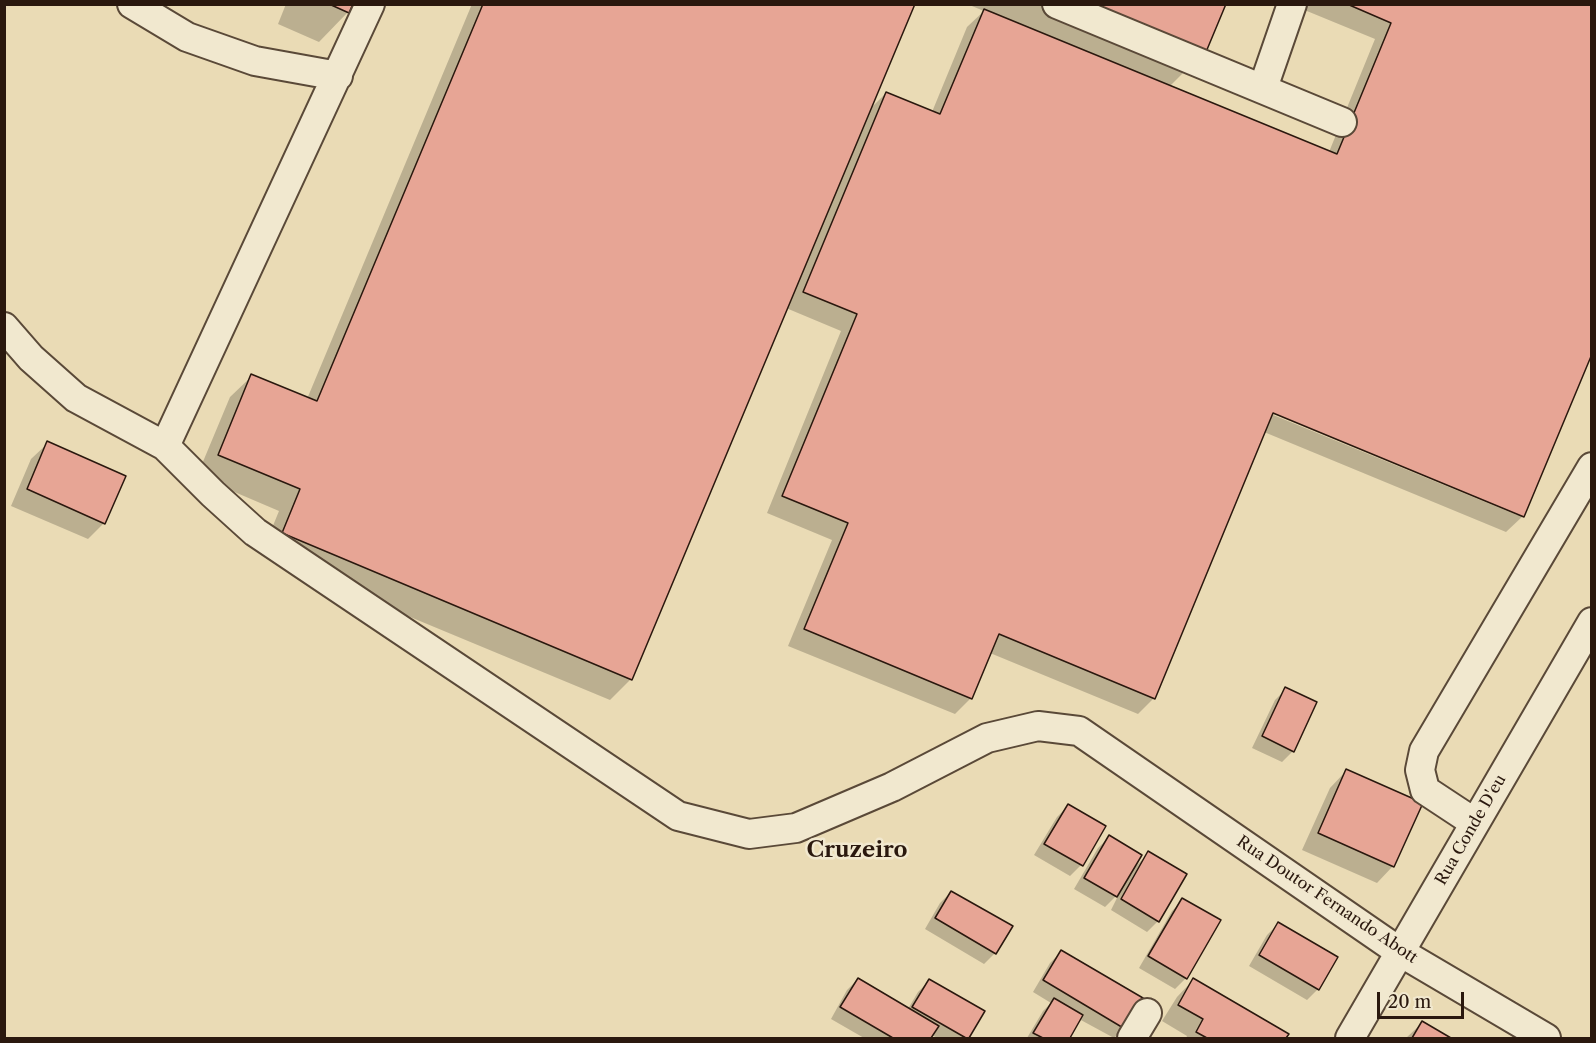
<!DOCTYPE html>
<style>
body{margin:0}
#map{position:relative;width:1596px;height:1043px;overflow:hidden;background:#eadbb5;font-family:"Libre Caslon Text",serif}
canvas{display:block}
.frame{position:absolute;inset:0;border:6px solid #2a180e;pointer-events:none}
.scale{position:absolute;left:1377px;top:992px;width:87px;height:27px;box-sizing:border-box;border:3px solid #2a180e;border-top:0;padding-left:8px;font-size:18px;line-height:21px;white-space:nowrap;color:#2a180e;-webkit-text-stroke:4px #f1e8cf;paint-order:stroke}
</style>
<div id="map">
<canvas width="1596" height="1043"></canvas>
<div class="frame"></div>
<div class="scale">20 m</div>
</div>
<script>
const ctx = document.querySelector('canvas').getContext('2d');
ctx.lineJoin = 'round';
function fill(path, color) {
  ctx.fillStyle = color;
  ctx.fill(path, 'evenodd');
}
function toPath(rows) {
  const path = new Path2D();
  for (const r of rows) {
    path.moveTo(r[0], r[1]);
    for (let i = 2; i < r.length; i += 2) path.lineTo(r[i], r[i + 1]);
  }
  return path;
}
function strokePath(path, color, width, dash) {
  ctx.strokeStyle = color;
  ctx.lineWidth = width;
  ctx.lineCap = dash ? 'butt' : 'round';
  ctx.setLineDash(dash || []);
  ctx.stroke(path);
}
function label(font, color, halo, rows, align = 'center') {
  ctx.font = font + ' "Libre Caslon Text",serif';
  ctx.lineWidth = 5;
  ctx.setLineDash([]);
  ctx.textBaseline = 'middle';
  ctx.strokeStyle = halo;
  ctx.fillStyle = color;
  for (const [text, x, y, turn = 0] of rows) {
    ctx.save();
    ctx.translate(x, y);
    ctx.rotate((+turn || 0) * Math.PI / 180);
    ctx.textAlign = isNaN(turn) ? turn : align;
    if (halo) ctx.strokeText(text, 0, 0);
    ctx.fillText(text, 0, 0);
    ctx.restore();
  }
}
fill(toPath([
 [286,4,351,4,348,12,319,42,278,24],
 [472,4,913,4,869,110,886,93,932,112,967,27,984,11,967,4,1224,4,1205,51,1169,87,1329,152,1375,39,1302,9,1303,4,1592,4,1523,516,1506,532,1264,432,1154,698,1138,714,990,653,971,698,955,714,788,646,832,540,767,513,841,331,786,308,631,679,610,700,261,555,279,511,197,476,230,397,252,376,307,399],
 [1267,409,1517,512,1517,515,1266,412],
 [48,443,104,523,88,539,11,506,31,459],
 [1286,689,1293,751,1282,762,1252,748,1275,700],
 [1346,771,1393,866,1377,883,1302,850,1330,788],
 [1068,806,1104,827,1081,865,1070,876,1034,855,1057,817],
 [1109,837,1133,869,1149,853,1158,921,1147,932,1111,910,1120,892,1105,907,1074,889,1098,848],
 [951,892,995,953,984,964,925,929,940,903],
 [1183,900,1186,978,1175,989,1139,968,1172,911],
 [1278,924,1318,989,1307,1000,1249,966,1267,935],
 [1061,952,1124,1028,1114,1038,1079,1019,1068,1038,1027,1038,1043,1011,1051,1003,1033,992,1050,963],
 [858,979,908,1009,918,992,929,981,982,1012,967,1038,937,1038,932,1035,930,1038,864,1038,831,1019,847,990],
 [1193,980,1287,1035,1285,1038,1186,1038,1187,1036,1162,1021,1177,997],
 [1422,1023,1448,1038,1406,1038]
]), '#0003');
const building = toPath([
 [329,4,353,4,349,13,329,4],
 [483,4,915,4,632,680,282,533,300,489,218,455,251,374,317,401,483,4],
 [1092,4,1226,4,1206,52,1092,4],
 [1347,4,1592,4,1592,354,1524,517,1273,413,1155,699,999,634,972,699,804,629,848,523,782,496,857,314,803,292,886,92,940,114,984,9,1337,154,1391,23,1347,4],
 [47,441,126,476,105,524,27,489,47,441],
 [1285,687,1317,702,1294,752,1262,736,1285,687],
 [1346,769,1423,803,1394,867,1318,833,1346,769],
 [1068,804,1106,826,1083,866,1044,844,1068,804],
 [1109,835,1142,855,1117,897,1084,878,1109,835],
 [1148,851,1187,874,1159,922,1121,899,1148,851],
 [951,891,1013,926,996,954,935,918,951,891],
 [1182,898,1221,920,1187,979,1148,956,1182,898],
 [1278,922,1338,957,1319,990,1259,955,1278,922],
 [1061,950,1143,998,1125,1029,1043,980,1061,950],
 [858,978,939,1026,931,1038,893,1038,840,1007,858,978],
 [1193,978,1289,1034,1286,1038,1207,1038,1196,1032,1203,1019,1178,1005,1193,978],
 [929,979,985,1011,969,1038,966,1038,912,1007,929,979],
 [1054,998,1083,1015,1070,1038,1043,1038,1033,1033,1054,998],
 [1422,1021,1451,1038,1412,1038,1422,1021]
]);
fill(building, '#e7a595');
strokePath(building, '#2a180e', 1.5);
const minor = toPath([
 [132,4,187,37,255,61,338,76],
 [370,4,165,446,213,494,255,532,678,816,749,834,796,828,892,787,987,738,1038,726,1079,731,1400,952,1546,1038],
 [1057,4,1342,122],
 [1263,88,1292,4],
 [4,327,31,358,76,398,165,446],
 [1475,823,1425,790,1420,770,1424,751,1592,467],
 [1132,1038,1147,1013],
 [1350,1038,1592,622]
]);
strokePath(minor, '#5a4938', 32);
strokePath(minor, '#f1e8cf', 28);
label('16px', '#2a180e', '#f1e8cf', [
 ["Rua Conde D'eu",1471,830,-60],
 ["Rua Doutor Fernando Abott",1327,900,34]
]);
label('bold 22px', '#2a180e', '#f1e8cf', [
 ["Cruzeiro",857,851]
]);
</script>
